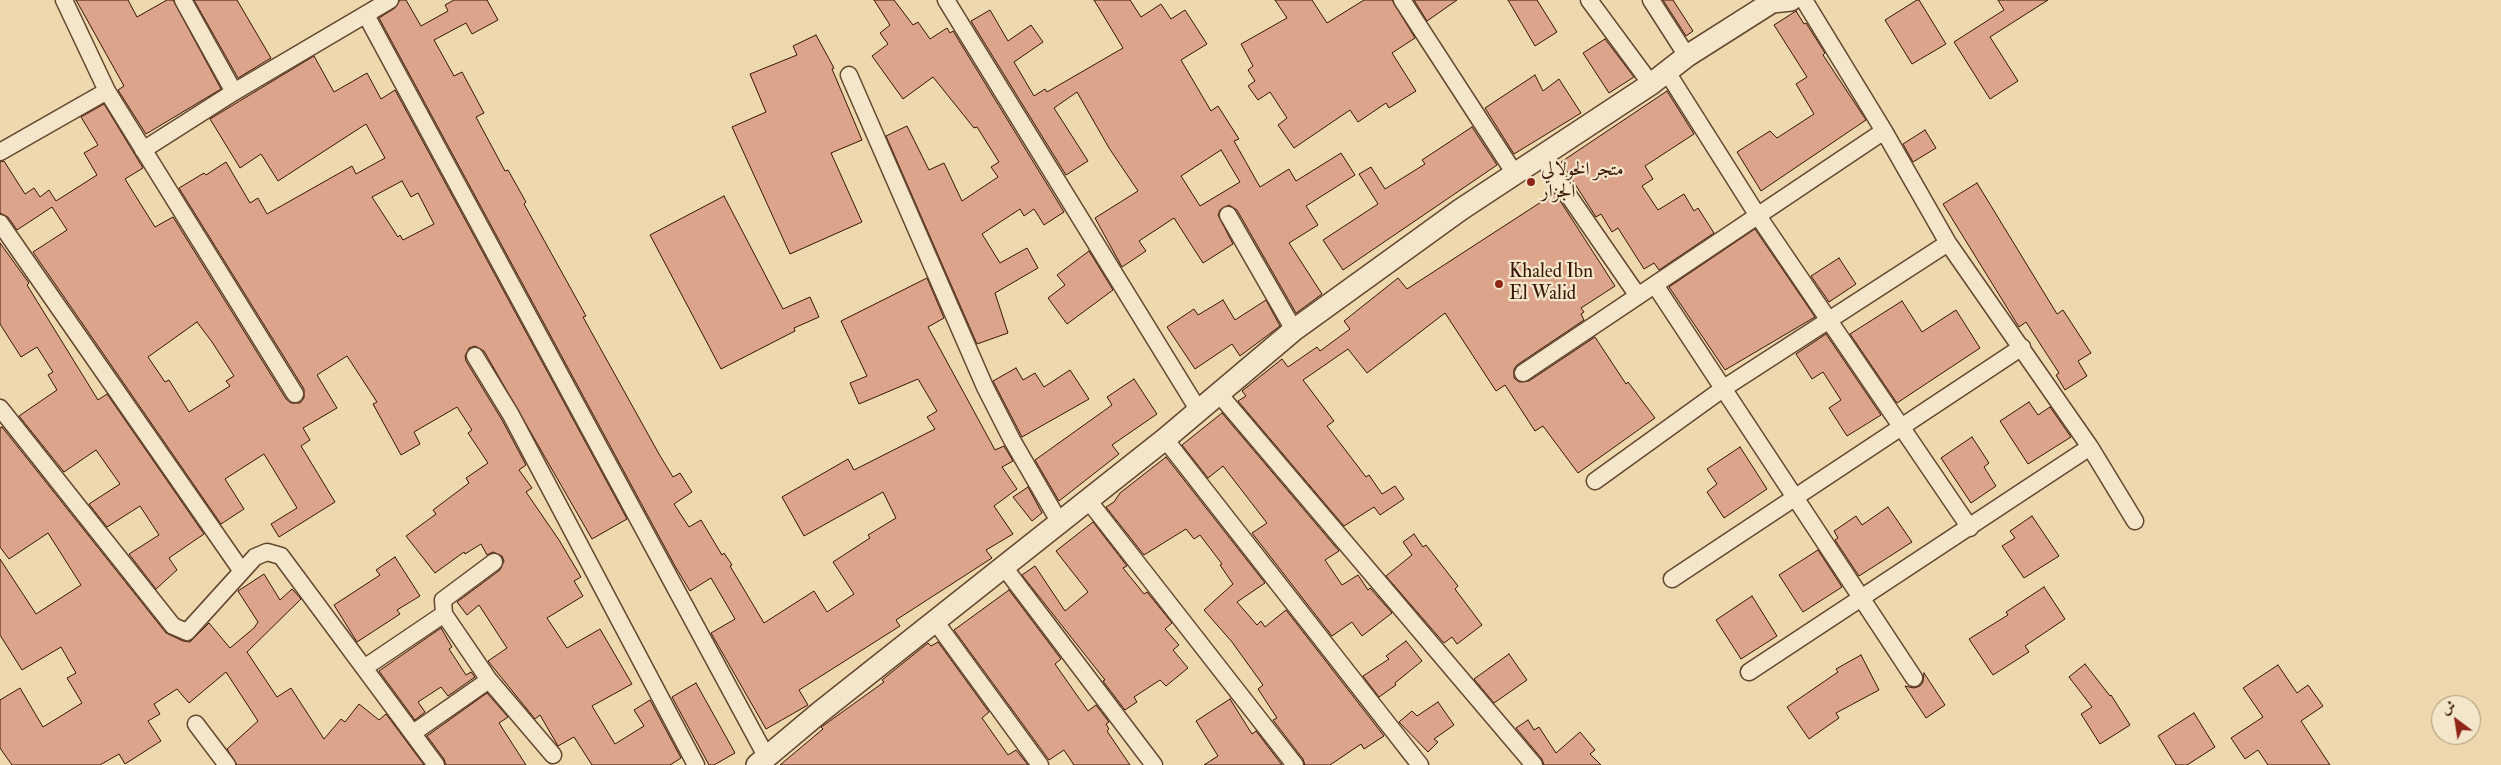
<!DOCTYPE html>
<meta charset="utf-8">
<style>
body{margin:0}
#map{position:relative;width:2501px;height:765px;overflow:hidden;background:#eed9ae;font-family:"IM FELL Double Pica",Amiri,serif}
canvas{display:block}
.north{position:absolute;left:2431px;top:695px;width:50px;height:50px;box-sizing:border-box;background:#f4e6ca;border:1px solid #a8937b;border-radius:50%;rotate:329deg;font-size:14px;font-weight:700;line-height:20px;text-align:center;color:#371605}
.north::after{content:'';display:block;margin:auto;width:18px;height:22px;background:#8f2418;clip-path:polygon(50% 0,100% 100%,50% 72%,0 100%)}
</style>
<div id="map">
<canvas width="2501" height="765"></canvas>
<div class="north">ش</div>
</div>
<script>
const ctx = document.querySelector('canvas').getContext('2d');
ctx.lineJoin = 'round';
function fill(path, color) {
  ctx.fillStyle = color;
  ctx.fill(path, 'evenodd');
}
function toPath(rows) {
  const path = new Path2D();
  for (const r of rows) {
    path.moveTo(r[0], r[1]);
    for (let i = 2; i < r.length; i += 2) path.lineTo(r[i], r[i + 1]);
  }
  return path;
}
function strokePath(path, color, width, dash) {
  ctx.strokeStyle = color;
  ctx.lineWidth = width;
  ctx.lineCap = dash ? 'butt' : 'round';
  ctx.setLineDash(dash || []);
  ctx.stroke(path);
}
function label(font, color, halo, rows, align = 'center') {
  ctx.font = font + ' "IM FELL Double Pica",Amiri,serif';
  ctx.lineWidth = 4.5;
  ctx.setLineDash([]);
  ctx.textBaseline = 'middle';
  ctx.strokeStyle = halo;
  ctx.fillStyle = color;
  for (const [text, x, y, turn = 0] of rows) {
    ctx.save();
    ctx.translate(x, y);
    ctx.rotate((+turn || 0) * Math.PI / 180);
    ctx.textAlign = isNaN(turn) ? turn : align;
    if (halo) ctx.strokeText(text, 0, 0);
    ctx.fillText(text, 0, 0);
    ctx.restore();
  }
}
const building = toPath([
 [76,0,128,0,137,17,167,0,173,0,221,89,146,134,118,90,124,86,76,0],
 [194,0,237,0,271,58,238,78,194,0],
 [400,0,406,0,421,26,448,11,445,5,454,0,487,0,498,20,472,34,466,23,434,40,454,76,462,72,484,113,476,117,505,171,508,170,526,202,524,204,586,316,583,317,659,454,673,477,680,473,692,492,674,504,689,527,701,520,722,555,724,553,732,565,730,566,764,623,814,591,827,612,854,594,833,562,870,538,868,535,896,518,883,492,804,536,782,497,848,459,854,470,935,429,927,417,937,411,918,379,859,404,850,383,867,376,841,321,927,278,944,318,928,327,995,450,1004,446,1013,461,1002,467,1017,489,994,506,1013,534,986,550,992,558,896,620,900,626,799,690,808,705,766,729,711,633,735,619,711,578,690,591,675,566,379,18,395,8,400,0],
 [874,0,894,0,913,25,918,22,930,39,947,28,950,33,953,31,1064,212,1044,225,1034,209,1024,216,1020,209,982,234,1000,263,1027,248,1038,268,995,293,1008,333,977,344,886,136,907,126,929,170,944,163,962,201,998,177,991,167,999,162,977,127,974,128,933,77,903,99,872,56,888,44,880,33,890,25,874,0],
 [1094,0,1130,0,1141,17,1161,4,1171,19,1185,10,1207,44,1181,60,1211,111,1218,106,1239,139,1234,141,1260,187,1289,169,1296,181,1341,153,1355,175,1306,206,1318,225,1289,243,1322,294,1299,311,1296,313,1237,210,1229,205,1220,210,1218,215,1233,244,1203,263,1174,218,1139,241,1146,251,1122,267,1095,218,1138,191,1109,148,1077,92,1054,108,1088,161,1066,175,971,21,990,10,1008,41,1031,25,1043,42,1014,62,1034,96,1045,89,1047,92,1123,48,1094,0],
 [1221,150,1240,182,1200,206,1181,176,1221,150],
 [1275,0,1312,0,1327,23,1364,0,1392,0,1415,38,1392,53,1416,91,1389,108,1386,103,1358,122,1350,110,1294,148,1278,125,1287,118,1270,92,1258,100,1248,86,1255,81,1248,70,1253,66,1241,44,1287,18,1275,0],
 [1414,0,1457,0,1427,21,1414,0],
 [1508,0,1537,0,1557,32,1535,46,1508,0],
 [1663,0,1673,0,1693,31,1686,36,1663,0],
 [1917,0,1919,0,1946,44,1912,64,1885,20,1917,0],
 [1998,0,2048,0,1990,37,2018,81,1990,99,1954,42,2004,10,1998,0],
 [1796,11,1804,24,1806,23,1825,53,1823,55,1866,120,1761,191,1737,152,1770,131,1777,138,1814,114,1796,84,1807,77,1774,25,1796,11],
 [816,35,834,68,832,69,862,140,831,153,862,222,790,254,732,127,766,112,750,74,797,55,793,46,816,35],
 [1605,39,1634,77,1609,93,1583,53,1605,39],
 [314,56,334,92,367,73,381,99,395,90,627,519,592,539,484,351,475,346,469,348,465,356,466,361,502,420,526,465,519,470,532,488,526,492,559,540,581,577,574,581,583,596,547,618,567,648,600,629,632,684,592,706,615,744,644,726,634,710,650,700,681,758,670,765,592,765,574,737,558,746,540,715,535,719,488,661,507,648,479,605,467,615,457,602,500,570,504,561,502,556,493,552,487,555,481,544,465,554,464,552,435,573,406,536,436,514,433,510,469,483,466,478,488,463,468,433,472,430,457,407,414,432,420,444,401,455,373,404,377,402,347,356,317,375,337,408,303,428,310,440,301,446,335,502,279,537,271,524,297,508,264,454,225,479,244,509,221,524,33,252,67,230,52,207,17,230,8,217,0,213,0,162,4,161,25,194,34,188,40,197,49,190,56,201,97,175,84,153,98,145,81,117,104,104,143,168,125,179,155,227,173,217,286,399,291,403,300,403,304,398,304,389,179,188,204,173,206,175,226,162,250,203,258,198,267,214,352,166,356,174,385,158,366,124,278,181,261,154,240,168,210,119,314,56],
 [402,181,411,197,418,193,434,224,403,240,400,235,398,237,372,197,402,181],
 [197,322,212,342,234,376,226,381,230,386,189,412,169,380,165,382,148,357,197,322],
 [1535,75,1543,91,1559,79,1581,113,1514,154,1485,108,1535,75],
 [1667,91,1694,134,1645,166,1653,179,1642,186,1658,210,1684,194,1694,211,1698,208,1714,233,1659,270,1654,263,1644,269,1618,228,1612,232,1601,214,1596,217,1561,162,1667,91],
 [1472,127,1497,165,1343,270,1323,240,1378,204,1359,174,1371,167,1385,189,1425,164,1422,160,1472,127],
 [1925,130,1936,148,1913,162,1903,144,1925,130],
 [1977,183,2057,314,2063,310,2091,353,2078,361,2087,376,2065,390,2056,375,2059,373,2026,322,2019,327,1943,204,1977,183],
 [1555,193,1615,286,1581,308,1584,312,1581,314,1584,320,1517,365,1514,369,1514,378,1519,382,1529,381,1595,337,1626,384,1628,382,1655,418,1578,473,1543,426,1535,431,1505,385,1496,391,1445,313,1367,373,1348,349,1303,380,1334,421,1327,426,1366,477,1369,475,1382,494,1395,486,1404,499,1380,515,1374,507,1344,526,1238,401,1246,396,1242,391,1282,359,1288,367,1317,347,1320,351,1350,329,1344,321,1398,278,1407,289,1555,193],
 [724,196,783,309,810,297,819,317,794,328,795,331,721,369,650,235,724,196],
 [1755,229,1815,317,1725,370,1669,287,1755,229],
 [0,243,29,283,27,285,98,400,107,394,204,534,169,558,177,570,156,589,129,554,159,535,140,506,107,527,89,504,120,484,96,450,64,472,19,416,57,390,48,375,53,372,37,347,21,357,0,324,0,243],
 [1089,251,1113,290,1067,324,1048,298,1065,285,1057,275,1089,251],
 [1839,258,1856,284,1829,302,1811,276,1839,258],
 [1223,300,1235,320,1266,300,1280,326,1240,356,1232,344,1195,369,1167,327,1194,309,1198,315,1223,300],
 [1902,301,1922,332,1956,310,1980,348,1897,403,1850,334,1902,301],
 [1826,334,1881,415,1847,436,1829,408,1841,400,1823,372,1812,379,1796,354,1826,334],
 [1016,368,1023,380,1035,373,1044,387,1070,370,1089,399,1022,437,993,381,1016,368],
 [1134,379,1157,414,1112,445,1119,454,1059,501,1035,460,1112,405,1107,397,1134,379],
 [2029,402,2038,415,2050,407,2071,437,2028,464,2000,421,2029,402],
 [1222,413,1339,551,1325,560,1342,585,1358,575,1368,590,1370,588,1392,613,1362,636,1352,622,1332,636,1252,533,1267,523,1223,466,1208,478,1182,445,1222,413],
 [2,427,166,633,183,641,190,642,209,623,230,648,254,628,258,622,238,591,264,574,280,600,292,589,301,599,247,652,277,697,291,688,324,739,341,719,345,722,359,704,379,720,386,714,424,765,237,765,227,749,258,721,226,672,189,703,177,689,154,704,160,714,148,721,161,741,125,764,119,754,100,765,12,765,0,748,0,700,20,688,43,727,82,703,67,678,76,673,61,647,22,670,0,635,0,559,36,614,81,585,48,533,9,559,0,547,0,428,2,427],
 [1972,437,1989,463,1984,467,1996,486,1971,503,1941,458,1972,437],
 [1740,447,1767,489,1724,518,1707,492,1717,484,1707,469,1740,447],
 [1166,457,1265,583,1237,602,1257,625,1261,621,1265,627,1286,610,1384,736,1364,749,1361,744,1330,765,1305,765,1303,759,1273,720,1277,718,1258,689,1263,685,1232,642,1204,610,1233,584,1220,565,1222,564,1200,535,1194,539,1186,529,1144,555,1106,507,1114,502,1120,493,1166,457],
 [1028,487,1042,513,1032,521,1013,497,1028,487],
 [1888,507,1912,542,1859,576,1835,540,1838,538,1834,531,1856,516,1862,525,1888,507],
 [2032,516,2059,556,2024,578,2002,546,2015,538,2010,531,2032,516],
 [1093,522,1127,566,1123,568,1144,594,1147,592,1172,623,1165,629,1179,645,1173,650,1188,668,1166,686,1160,680,1134,697,1137,702,1125,710,1103,681,1105,680,1022,575,1035,566,1065,611,1088,592,1056,551,1093,522],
 [1414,534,1423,547,1426,545,1458,586,1455,589,1482,625,1457,644,1452,637,1444,643,1386,576,1412,555,1403,542,1414,534],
 [1818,550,1842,587,1803,612,1779,575,1818,550],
 [395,557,420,596,397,610,400,614,357,642,334,605,380,575,376,570,395,557],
 [2044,587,2065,619,2025,646,2029,652,1993,675,1969,639,2008,615,2006,612,2044,587],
 [1009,590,1061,659,1055,664,1088,711,1096,705,1109,722,1106,724,1109,729,1107,731,1130,765,1074,765,1064,750,1049,760,954,630,1009,590],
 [1752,596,1777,636,1741,659,1716,620,1752,596],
 [441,628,452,647,449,649,466,675,471,672,475,677,448,696,441,687,418,702,425,712,415,720,379,671,441,628],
 [1406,641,1422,661,1395,683,1396,685,1379,697,1363,676,1389,659,1386,656,1406,641],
 [938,642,989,712,982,718,1008,755,1016,750,1028,765,780,765,823,729,821,727,827,723,884,682,882,680,928,643,931,646,938,642],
 [1509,654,1527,680,1494,703,1474,679,1509,654],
 [1861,655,1879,690,1836,713,1839,718,1809,739,1787,707,1838,672,1836,669,1861,655],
 [2085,664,2110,696,2111,695,2130,725,2100,744,2081,714,2092,707,2069,677,2085,664],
 [2278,665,2297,693,2308,685,2323,706,2301,721,2330,765,2268,765,2258,750,2245,759,2231,738,2263,717,2243,688,2278,665],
 [1924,673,1945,705,1926,718,1905,686,1914,688,1920,686,1923,682,1924,673],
 [696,683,735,753,714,765,709,765,672,697,696,683],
 [487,693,508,717,499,723,526,765,446,765,444,759,427,736,487,693],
 [1230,699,1252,734,1256,731,1282,765,1204,765,1218,756,1196,721,1230,699],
 [1438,702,1454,725,1434,739,1438,742,1428,752,1399,722,1412,711,1417,716,1438,702],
 [2194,713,2215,747,2187,765,2176,765,2158,736,2194,713],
 [1528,720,1534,730,1539,727,1556,753,1580,732,1595,750,1590,754,1601,765,1544,765,1542,759,1516,728,1528,720]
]);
fill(building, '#dda48c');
strokePath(building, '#371605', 1);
const minor = toPath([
 [64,0,107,91,295,394],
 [183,0,234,92],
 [946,0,1199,411],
 [1402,0,1515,174],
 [1589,0,1651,84],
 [1651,0,1687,56],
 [1804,0,1884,131,1948,243,2090,447,2135,521],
 [366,15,766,756],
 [1667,72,1758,216,1970,528],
 [849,75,985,387,1012,440,1060,523],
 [143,150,234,92,390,0],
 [0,152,107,91],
 [1542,157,1638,296],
 [1228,215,1294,330],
 [0,223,241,570],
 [1655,285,1914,678],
 [475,356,511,415,696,765],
 [1523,373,1884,131],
 [1219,394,1534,765],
 [0,408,173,626,187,632,255,557,267,552,281,556,436,765],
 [1165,439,1420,765],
 [1595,481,1724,388,1948,243],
 [1088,500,1295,765],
 [494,562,443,600,444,614,489,680,553,755],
 [1004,567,1154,765],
 [1672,579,2022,347],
 [935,621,1040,765],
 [364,668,444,614],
 [1749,672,2090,447],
 [196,724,227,765],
 [413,733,489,680]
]);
const tertiary = toPath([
 [757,765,819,713,1165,439,1294,330,1460,210,1651,84,1687,56,1772,2,1791,0]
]);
strokePath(minor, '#65472f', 19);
strokePath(tertiary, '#65472f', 24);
strokePath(minor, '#f4e6ca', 16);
strokePath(tertiary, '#f4e6ca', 21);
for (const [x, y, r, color] of [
 [1531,182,5,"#8f2418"],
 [1499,284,5,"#8f2418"]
]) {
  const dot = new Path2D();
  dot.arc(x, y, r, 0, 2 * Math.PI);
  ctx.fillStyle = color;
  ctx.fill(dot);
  strokePath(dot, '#f4e6ca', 2);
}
label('19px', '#371605', '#f4e6ca', [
 ["متجر الخولالي",1541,171],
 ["الجزار",1541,193],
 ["Khaled Ibn",1509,273],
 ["El Walid",1509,295]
], 'left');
</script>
